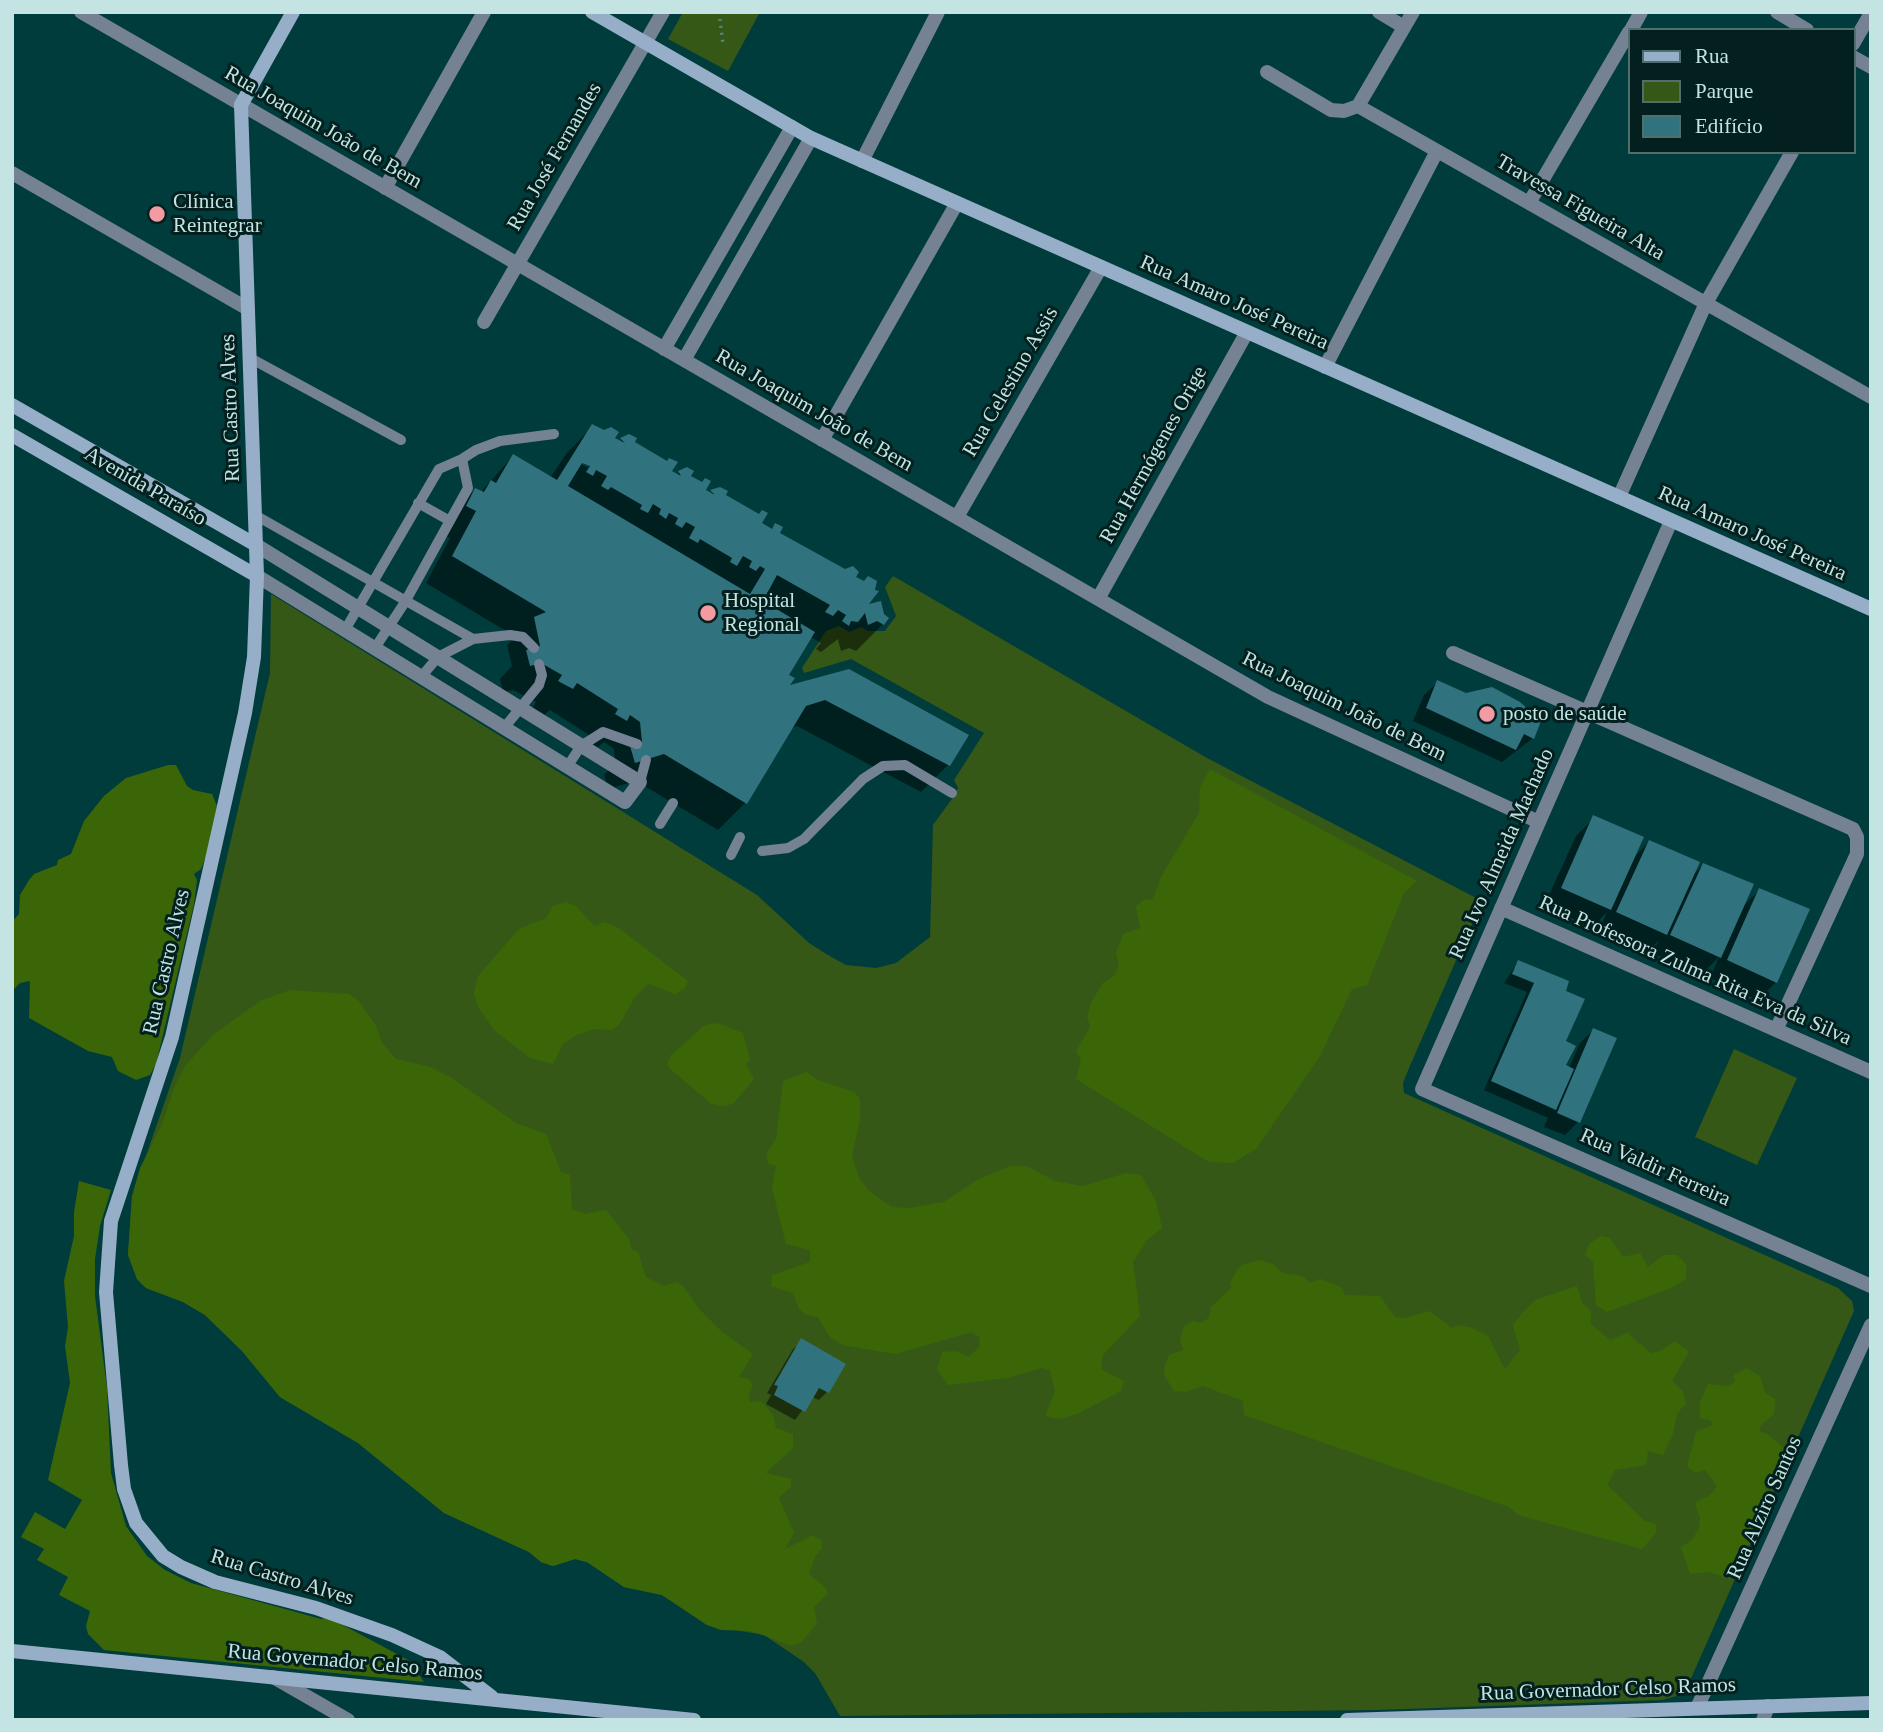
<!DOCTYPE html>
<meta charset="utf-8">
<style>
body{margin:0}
#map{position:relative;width:1883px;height:1732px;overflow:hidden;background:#003c3b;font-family:Georgia,serif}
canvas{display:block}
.frame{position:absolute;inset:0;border:14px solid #c3e4e2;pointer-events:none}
.legend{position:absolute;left:1628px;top:28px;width:228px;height:126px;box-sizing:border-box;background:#03201f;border:2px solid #506e6d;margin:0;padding:9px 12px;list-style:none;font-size:21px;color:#c3e4e2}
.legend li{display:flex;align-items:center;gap:14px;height:35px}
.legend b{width:35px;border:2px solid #506e6d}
</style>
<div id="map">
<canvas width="1883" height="1732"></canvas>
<div class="frame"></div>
<ul class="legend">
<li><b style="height:9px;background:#97aec9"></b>Rua</li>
<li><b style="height:19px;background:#365817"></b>Parque</li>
<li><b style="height:19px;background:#31727f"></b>Edifício</li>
</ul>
</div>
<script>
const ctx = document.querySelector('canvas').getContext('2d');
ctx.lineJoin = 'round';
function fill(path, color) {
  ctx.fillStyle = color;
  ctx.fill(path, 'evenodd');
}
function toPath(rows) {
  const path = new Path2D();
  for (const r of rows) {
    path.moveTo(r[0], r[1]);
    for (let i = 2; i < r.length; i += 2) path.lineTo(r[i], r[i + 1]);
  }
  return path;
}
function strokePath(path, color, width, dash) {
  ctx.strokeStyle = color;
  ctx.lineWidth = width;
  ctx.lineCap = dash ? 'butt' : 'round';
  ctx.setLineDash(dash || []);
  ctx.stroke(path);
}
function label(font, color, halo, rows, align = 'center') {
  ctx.font = font + ' Georgia,serif';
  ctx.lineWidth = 6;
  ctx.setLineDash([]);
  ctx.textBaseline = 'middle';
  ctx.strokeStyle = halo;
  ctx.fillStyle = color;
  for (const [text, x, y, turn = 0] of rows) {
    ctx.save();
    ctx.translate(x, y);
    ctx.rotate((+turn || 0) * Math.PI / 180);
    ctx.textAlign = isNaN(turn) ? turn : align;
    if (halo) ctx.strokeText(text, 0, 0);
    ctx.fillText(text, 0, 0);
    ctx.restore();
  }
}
fill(toPath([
 [683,12,760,12,728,71,668,39],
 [893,576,1207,758,1482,901,1409,1068,1403,1083,1404,1093,1838,1288,1852,1301,1854,1311,1684,1694,1662,1700,1376,1710,840,1716,815,1673,804,1662,764,1635,707,1625,662,1595,624,1587,587,1562,575,1559,553,1566,541,1562,529,1552,444,1513,358,1443,280,1397,242,1351,205,1315,183,1302,146,1288,137,1279,128,1255,132,1196,180,1058,258,724,270,673,271,594,757,895,809,943,828,955,846,965,876,968,896,963,930,937,933,825,954,796,958,788,954,780,984,733,851,659,804,673,802,668,826,631,839,626,849,632,861,627,868,631,885,631,896,616,885,587],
 [1734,1049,1797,1078,1757,1165,1695,1137]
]), '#365817');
fill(toPath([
 [168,765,176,765,187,786,193,790,212,794,217,806,206,856,201,869,194,874,197,880,194,904,156,1064,150,1075,136,1080,118,1071,112,1057,88,1051,29,1018,30,981,20,983,12,991,12,922,19,914,20,895,29,880,34,874,57,865,58,860,71,854,84,821,104,796,126,778],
 [1210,769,1417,881,1404,893,1367,985,1352,989,1320,1056,1256,1149,1233,1163,1209,1162,1076,1079,1081,1060,1076,1051,1090,1027,1087,1016,1092,1001,1103,983,1114,976,1119,965,1116,953,1123,934,1140,928,1136,906,1144,900,1153,899,1161,877,1199,813,1200,788],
 [566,902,576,906,594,926,605,922,620,929,688,981,686,987,675,994,648,984,635,997,619,1025,612,1030,595,1029,576,1035,563,1044,553,1064,530,1058,494,1030,478,1007,474,993,478,976,520,928,546,918,553,906],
 [290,990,349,994,359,1001,376,1026,382,1043,396,1059,430,1067,452,1078,516,1123,546,1134,561,1172,570,1175,572,1209,584,1214,606,1210,629,1239,631,1249,638,1252,646,1277,664,1286,676,1282,683,1286,699,1309,722,1332,753,1354,739,1377,749,1379,753,1386,749,1393,750,1402,760,1401,764,1404,773,1415,776,1428,793,1434,793,1448,766,1473,791,1479,791,1486,779,1498,794,1533,785,1549,813,1535,821,1540,822,1548,815,1557,809,1574,825,1587,828,1593,814,1607,817,1623,802,1642,792,1646,752,1631,721,1630,707,1625,662,1595,624,1587,587,1562,575,1559,553,1566,541,1562,529,1552,444,1513,358,1443,280,1397,242,1351,205,1315,183,1302,146,1288,137,1279,128,1255,132,1196,140,1168,163,1122,174,1088,185,1066,213,1035,260,1001],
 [718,1023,743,1033,750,1059,746,1064,754,1079,733,1104,723,1106,712,1104,669,1068,667,1063,671,1055,705,1025],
 [807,1072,818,1080,854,1092,860,1099,860,1120,852,1156,859,1178,870,1192,892,1207,910,1208,944,1202,977,1180,1010,1166,1026,1166,1055,1181,1083,1186,1126,1173,1141,1175,1156,1201,1162,1228,1147,1240,1133,1262,1140,1316,1103,1355,1101,1369,1124,1381,1121,1391,1077,1414,1059,1419,1045,1416,1055,1391,1050,1370,1041,1368,1008,1378,948,1385,937,1369,942,1352,956,1351,969,1357,979,1347,980,1338,972,1332,895,1354,842,1345,829,1336,818,1317,806,1315,799,1309,793,1293,771,1286,772,1275,810,1262,810,1250,786,1244,772,1188,776,1166,768,1164,766,1154,776,1139,783,1081],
 [79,1181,111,1190,100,1226,95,1259,95,1296,107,1388,111,1473,126,1526,147,1556,165,1570,191,1583,321,1619,328,1617,408,1660,424,1682,104,1650,88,1634,86,1626,90,1611,59,1595,68,1577,37,1560,44,1549,21,1537,35,1512,65,1529,82,1500,48,1480,70,1383,65,1346,68,1327,64,1281,74,1236,74,1212],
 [1601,1236,1610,1238,1623,1257,1640,1253,1648,1267,1664,1255,1677,1255,1686,1264,1686,1279,1671,1288,1607,1312,1596,1305,1593,1262,1585,1254,1589,1244],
 [1259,1260,1273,1264,1282,1273,1303,1276,1309,1283,1321,1279,1341,1287,1345,1295,1380,1296,1395,1317,1404,1318,1429,1311,1452,1328,1457,1325,1470,1327,1488,1336,1505,1369,1520,1350,1513,1325,1523,1312,1535,1300,1577,1286,1582,1303,1591,1311,1591,1324,1610,1340,1627,1333,1651,1353,1660,1351,1675,1341,1689,1352,1672,1381,1683,1391,1686,1403,1677,1414,1673,1434,1663,1455,1648,1451,1646,1465,1615,1470,1607,1485,1645,1521,1656,1524,1656,1533,1642,1549,1518,1515,1509,1507,1244,1415,1243,1401,1203,1386,1186,1392,1174,1391,1164,1375,1165,1365,1169,1355,1183,1350,1180,1339,1184,1326,1192,1321,1200,1323,1209,1318,1211,1307,1232,1287,1230,1283,1237,1270,1242,1265],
 [1746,1368,1760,1376,1765,1393,1775,1399,1774,1414,1760,1426,1760,1432,1769,1435,1783,1448,1786,1456,1785,1469,1763,1481,1767,1494,1760,1525,1730,1579,1709,1572,1690,1574,1681,1547,1692,1540,1699,1528,1700,1518,1695,1503,1710,1495,1717,1486,1705,1470,1695,1473,1687,1466,1696,1432,1712,1425,1711,1421,1700,1418,1700,1402,1708,1384,1728,1386,1735,1382,1734,1375]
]), '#3a6607');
fill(toPath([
 [593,426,619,442,629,436,632,443,676,475,687,469,689,477,704,491,709,494,720,489,723,496,760,524,853,578,864,604,883,624,856,651,849,648,841,651,838,639,821,652,816,649,821,643,811,637,787,676,786,688,849,670,949,764,921,792,797,726,791,728,745,803,718,830,636,781,608,789,604,775,615,763,614,749,604,742,598,747,589,742,592,737,550,710,544,715,532,709,536,702,513,690,503,692,500,679,512,666,507,645,516,637,426,583,450,538,440,533,448,517,475,490,480,493,513,456,550,478,566,454],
 [574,461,589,464,589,468],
 [1438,682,1465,695,1533,738,1502,762,1413,721,1424,695],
 [1594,818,1633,858,1649,842,1691,877,1703,865,1742,907,1760,890,1776,982,1758,1000,1710,978,1719,957,1701,975,1653,953,1659,940,1647,952,1599,931,1607,912,1592,927,1544,906,1576,836],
 [1518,962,1563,992,1564,1066,1569,1068,1580,1043,1593,1030,1578,1122,1565,1135,1544,1127,1548,1118,1484,1090,1527,992,1504,983],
 [802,1341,827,1392,819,1400,812,1397,795,1420,766,1404,771,1395,767,1393,793,1349]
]), '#0007');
fill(toPath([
 [592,424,604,430,611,427,619,432,615,438,625,443,620,438,629,434,637,438,635,442,667,461,669,458,678,462,672,471,681,476,678,471,687,467,694,471,691,476,702,482,705,478,711,481,706,490,715,495,710,490,720,487,728,491,726,495,759,514,762,510,768,513,762,523,772,529,775,523,783,527,780,533,845,569,853,566,859,572,856,577,864,581,868,576,877,581,875,590,879,591,869,604,881,601,884,614,889,618,884,625,877,621,868,625,865,613,858,622,851,621,849,626,842,621,846,615,838,610,833,616,825,612,830,605,777,575,763,601,815,632,789,675,795,678,790,685,849,669,969,735,950,766,825,700,806,706,747,804,664,754,635,763,630,746,642,742,640,722,630,715,627,721,615,714,618,709,577,683,573,689,558,681,562,675,541,663,530,666,526,650,540,646,534,617,546,612,452,556,476,511,466,506,475,488,484,492,491,480,496,483,513,454,557,480],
 [582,463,590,466,586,472,593,476,596,470,607,476,601,486,608,490,611,487,642,505,640,509,648,513,653,504,661,509,659,514,666,519,669,513,678,518,675,524,682,528,686,522,695,527,689,538,698,543,700,539,732,558,730,562,737,566,743,556,752,561,749,567,756,571,760,566,765,569,750,594,568,486],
 [1437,680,1466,693,1492,687,1520,702,1541,721,1534,739,1524,734,1516,750,1426,708],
 [1593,815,1644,837,1611,910,1561,888],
 [1649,840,1700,862,1667,935,1616,912],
 [1703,863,1754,884,1721,958,1670,935],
 [1759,888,1810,909,1777,983,1727,960],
 [1518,960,1569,981,1566,991,1585,999,1566,1041,1576,1046,1566,1065,1574,1069,1556,1110,1491,1081,1534,983,1512,974],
 [1593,1028,1617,1038,1580,1123,1557,1113],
 [801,1338,846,1364,829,1393,819,1388,805,1412,774,1395,778,1386,774,1385]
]), '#31727f');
strokePath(toPath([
 [719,12,723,44]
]), '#538482', 3.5, [2, 5]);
strokePath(toPath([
 [250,358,401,440],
 [462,459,476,450,500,441,554,434],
 [418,503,450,521],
 [255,515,473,639,510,635,523,637,534,648],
 [345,630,439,469,462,459,468,488,405,602,375,648],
 [421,677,438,657,473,639],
 [504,728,539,685,542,675,539,664],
 [567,767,581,746,603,732,637,744],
 [640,782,646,760],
 [660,824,673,803],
 [762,851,788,848,804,839,863,779,883,766,905,765,952,793],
 [731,855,740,837]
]), '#748293', 10);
strokePath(toPath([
 [81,12,1268,697,1539,822],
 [1379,12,1404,27],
 [1777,12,1807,30],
 [1631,30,1641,12],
 [1853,44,1871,13],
 [1853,57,1871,67],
 [1267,72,1331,110,1344,111,1358,106,1871,397],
 [1358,106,1413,12],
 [862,161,938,12],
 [12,173,248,309],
 [385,188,484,12],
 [1529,203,1629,32],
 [484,322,663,12],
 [664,349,792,127],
 [684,360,811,138],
 [1325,367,1437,151],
 [822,440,957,203],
 [1619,497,1706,303,1792,152],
 [957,517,1101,267],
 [1671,521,1422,1089,1871,1286],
 [256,545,640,782,625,802,257,576],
 [1098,599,1247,332],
 [1453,653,1853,829,1857,837,1857,854,1776,1030],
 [1501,908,1871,1072],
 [273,1677,348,1720],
 [1697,1708,1871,1325],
 [1763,1720,1768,1706]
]), '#748293', 14);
strokePath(toPath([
 [293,12,241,105,257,576,254,657,245,713,172,1037,111,1221,106,1292,121,1465,124,1489,136,1523,163,1556,181,1567,215,1582,316,1608,392,1635,440,1657,492,1697],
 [592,12,811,138,1871,609],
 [12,405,256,545],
 [12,435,257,576],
 [12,1651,694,1720],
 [1347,1720,1871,1703]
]), '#97aec9', 14);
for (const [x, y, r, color] of [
 [157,214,9,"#f49aa3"],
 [708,613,9,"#f49aa3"],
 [1487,714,9,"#f49aa3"]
]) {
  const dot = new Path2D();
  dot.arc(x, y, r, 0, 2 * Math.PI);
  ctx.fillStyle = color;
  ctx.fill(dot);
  strokePath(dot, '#03201f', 2.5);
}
label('21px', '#c3e4e2', '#03201f', [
 ["Rua Joaquim João de Bem",323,128,30],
 ["Rua José Fernandes",555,157,-60],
 ["Travessa Figueira Alta",1580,208,30],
 ["Rua Amaro José Pereira",1234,303,24],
 ["Rua Celestino Assis",1011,382,-60],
 ["Rua Castro Alves",231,408,-92],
 ["Rua Joaquim João de Bem",814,411,30],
 ["Rua Hermógenes Orige",1154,455,-61],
 ["Avenida Paraíso",145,487,30],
 ["Rua Amaro José Pereira",1752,534,24],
 ["Rua Joaquim João de Bem",1344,707,26],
 ["Rua Ivo Almeida Machado",1502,854,-66],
 ["Rua Castro Alves",167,962,-77],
 ["Rua Professora Zulma Rita Eva da Silva",1695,971,24],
 ["Rua Valdir Ferreira",1655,1168,24],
 ["Rua Alziro Santos",1765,1508,-66],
 ["Rua Castro Alves",282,1578,17],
 ["Rua Governador Celso Ramos",355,1663,5],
 ["Rua Governador Celso Ramos",1608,1690,-2]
]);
label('21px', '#c3e4e2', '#03201f', [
 ["Clínica",173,202],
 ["Reintegrar",173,226],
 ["Hospital",724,601],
 ["Regional",724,625],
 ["posto de saúde",1503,714]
], 'left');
</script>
